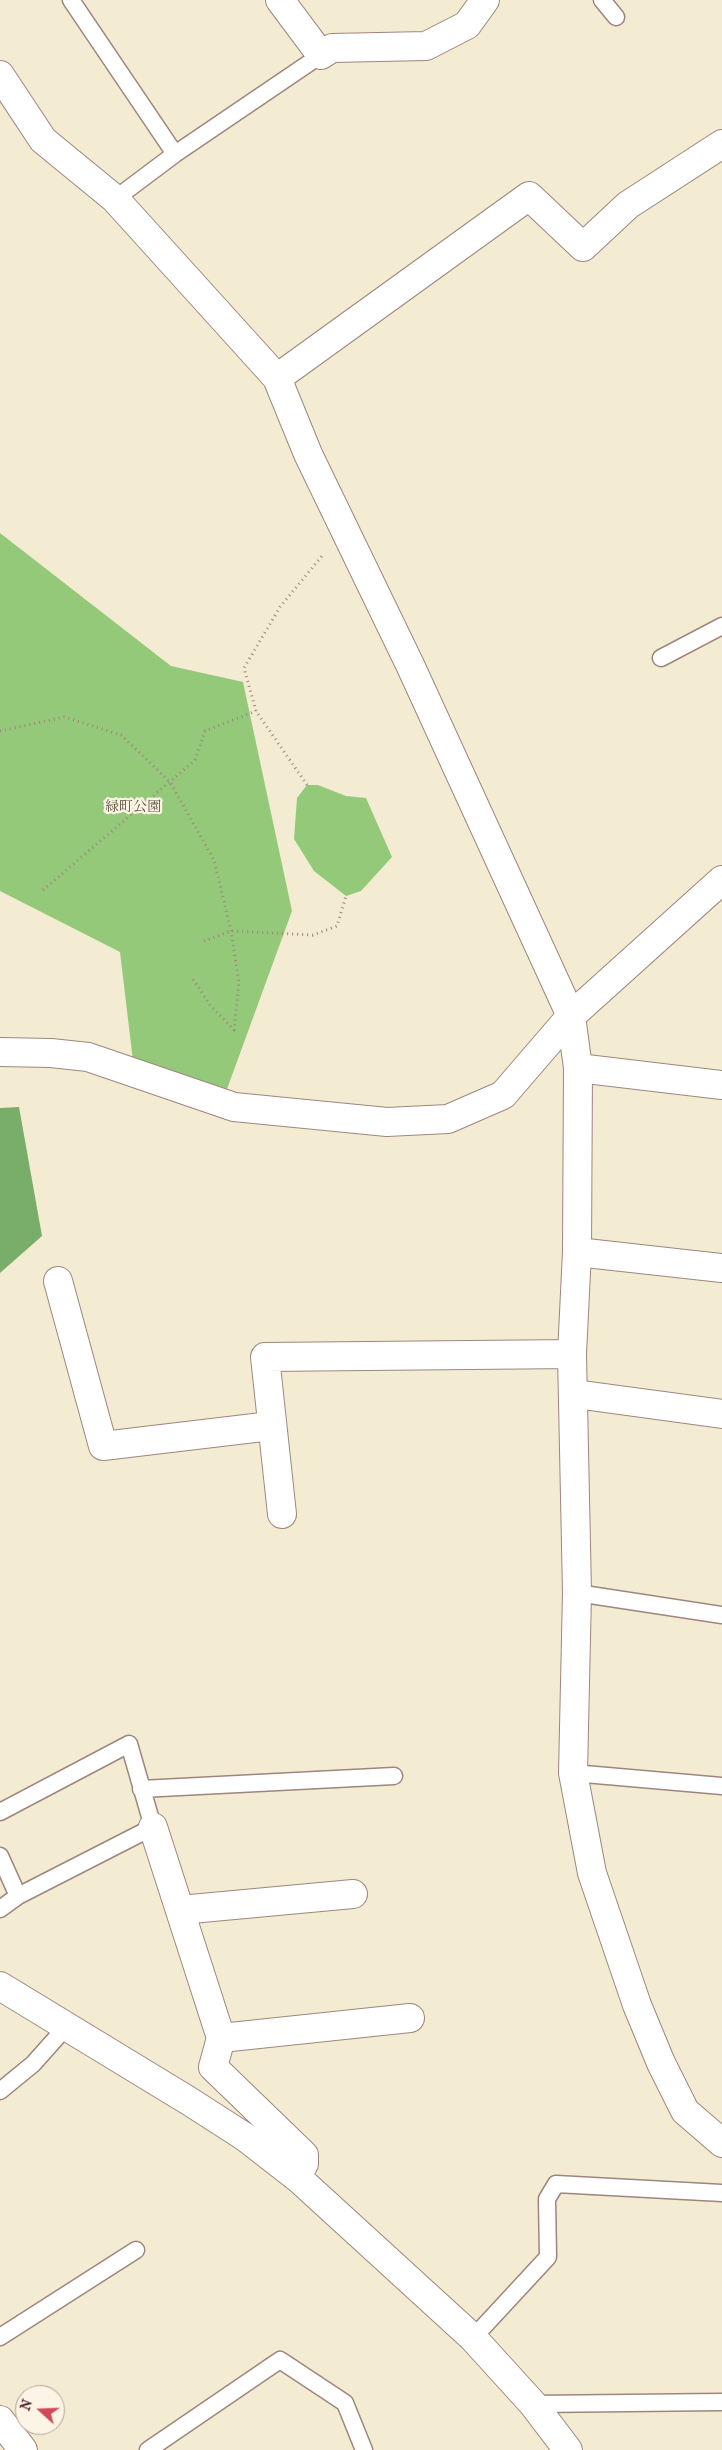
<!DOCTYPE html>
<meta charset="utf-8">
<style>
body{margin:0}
#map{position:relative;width:722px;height:2450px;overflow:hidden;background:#f3ecd2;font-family:"IM FELL French Canon",serif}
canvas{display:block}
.north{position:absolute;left:15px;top:2385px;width:50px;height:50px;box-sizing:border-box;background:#fcf5e5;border:1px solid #b59f9b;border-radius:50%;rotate:290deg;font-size:14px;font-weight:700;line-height:20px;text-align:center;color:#4a1f2b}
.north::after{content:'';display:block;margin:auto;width:18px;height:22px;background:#d1495b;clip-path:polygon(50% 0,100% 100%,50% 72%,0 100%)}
</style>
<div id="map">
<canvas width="722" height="2450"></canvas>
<div class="north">N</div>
</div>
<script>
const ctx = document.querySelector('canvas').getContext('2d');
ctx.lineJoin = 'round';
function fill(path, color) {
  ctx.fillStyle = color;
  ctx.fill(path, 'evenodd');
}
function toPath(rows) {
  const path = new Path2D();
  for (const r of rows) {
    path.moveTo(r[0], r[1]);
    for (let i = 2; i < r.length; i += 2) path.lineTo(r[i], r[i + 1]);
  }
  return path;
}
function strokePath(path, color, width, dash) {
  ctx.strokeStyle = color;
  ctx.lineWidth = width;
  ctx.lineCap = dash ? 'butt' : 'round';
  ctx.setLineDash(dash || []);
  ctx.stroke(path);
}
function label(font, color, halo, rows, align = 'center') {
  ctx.font = font + ' "IM FELL French Canon","Noto Serif JP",serif';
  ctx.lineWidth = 4.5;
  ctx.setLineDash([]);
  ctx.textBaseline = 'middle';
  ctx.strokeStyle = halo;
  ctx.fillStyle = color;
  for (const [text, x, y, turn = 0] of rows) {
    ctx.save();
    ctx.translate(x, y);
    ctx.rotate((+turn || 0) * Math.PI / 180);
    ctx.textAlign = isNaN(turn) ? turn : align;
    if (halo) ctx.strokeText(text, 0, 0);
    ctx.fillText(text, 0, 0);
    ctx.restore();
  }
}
fill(toPath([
 [0,533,171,666,243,682,292,911,227,1089,133,1061,120,952,0,891],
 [307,785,318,785,346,796,366,798,392,857,361,891,346,896,314,871,294,839,297,798]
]), '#95c97a');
fill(toPath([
 [19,1107,42,1236,0,1273,0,1108]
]), '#78ad6a');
const lane = toPath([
 [71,0,175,154],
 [602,0,616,17],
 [115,199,175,154,321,55],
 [661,658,722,626],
 [577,1593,722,1615],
 [573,1773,722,1786],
 [141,1789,394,1776],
 [0,1812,129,1744,153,1827,18,1896,0,1909],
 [0,1856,18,1896],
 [0,2091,33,2064,66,2027],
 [0,2337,136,2250],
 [473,2338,548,2257,547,2199,556,2184,722,2193],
 [533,2404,722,2402],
 [148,2450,280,2360,345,2403,364,2450]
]);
const street = toPath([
 [280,0,321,55,332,48,426,46,467,25,485,0],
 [0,75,43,140,115,199,277,378,308,454,411,667,571,1016,578,1068,577,1252,572,1354,577,1593,573,1773,592,1873,637,2005,661,2063,685,2111,722,2143],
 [277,378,529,196,583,247,628,205,722,144],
 [0,1052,51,1053,88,1057,234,1107,387,1122,448,1119,503,1095,571,1016,722,880],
 [578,1068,722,1085],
 [577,1252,722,1268],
 [58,1281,103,1446,271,1426],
 [575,1394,722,1414],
 [282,1514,265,1357,572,1354],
 [153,1827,221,2038,213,2067,304,2155,304,2164,295,2176],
 [180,1910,353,1894],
 [0,1986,189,2101,245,2137,299,2179,473,2338,533,2404,568,2450],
 [221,2038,410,2018],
 [0,2420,23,2450]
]);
strokePath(lane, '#9e867e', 19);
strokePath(street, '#9e867e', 30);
strokePath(toPath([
 [0,731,64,717,121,735,170,782,214,860,231,931,239,983,234,1030,210,1005,191,976],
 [307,785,256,711,244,668,280,607,322,556],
 [43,890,195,760,205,731,256,711],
 [204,941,231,931,313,935,337,926,346,896]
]), '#9e867e', 3, [1, 4]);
strokePath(lane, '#fff', 16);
strokePath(street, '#fff', 28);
label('14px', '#605243', '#fcf5e5', [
 ["緑町公園",133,808]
]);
</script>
